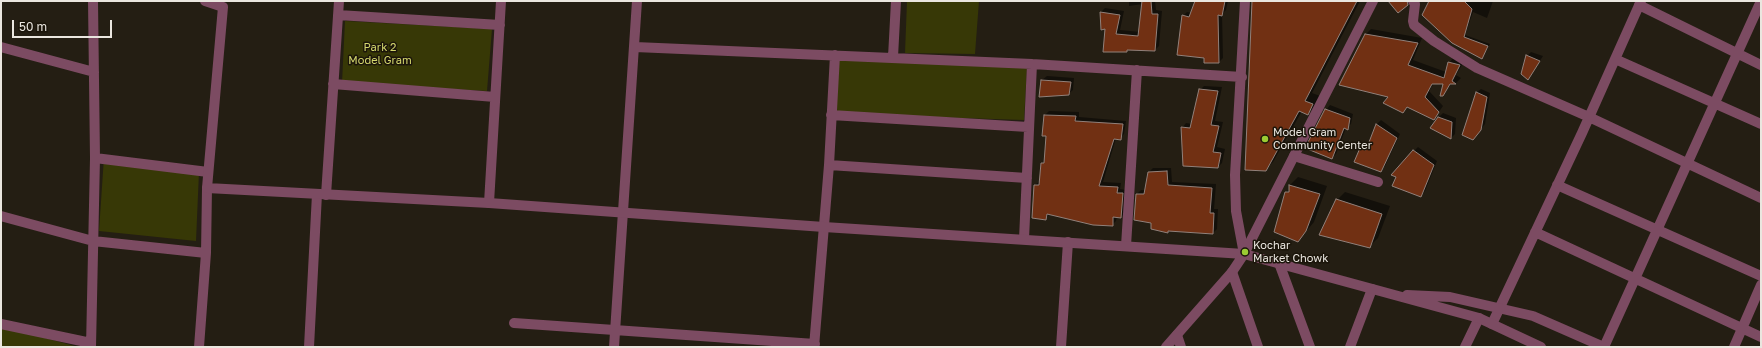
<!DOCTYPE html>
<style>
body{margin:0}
#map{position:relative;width:1762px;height:348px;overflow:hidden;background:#241e13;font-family:"Golos Text",sans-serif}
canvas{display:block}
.frame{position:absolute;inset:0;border:2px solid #eae6df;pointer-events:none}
.scale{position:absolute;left:12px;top:20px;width:100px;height:18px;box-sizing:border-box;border:2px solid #eae6df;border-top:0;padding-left:5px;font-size:12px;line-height:14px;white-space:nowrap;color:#eae6df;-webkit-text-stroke:3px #1b150a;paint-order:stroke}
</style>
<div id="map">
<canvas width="1762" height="348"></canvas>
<div class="frame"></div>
<div class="scale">50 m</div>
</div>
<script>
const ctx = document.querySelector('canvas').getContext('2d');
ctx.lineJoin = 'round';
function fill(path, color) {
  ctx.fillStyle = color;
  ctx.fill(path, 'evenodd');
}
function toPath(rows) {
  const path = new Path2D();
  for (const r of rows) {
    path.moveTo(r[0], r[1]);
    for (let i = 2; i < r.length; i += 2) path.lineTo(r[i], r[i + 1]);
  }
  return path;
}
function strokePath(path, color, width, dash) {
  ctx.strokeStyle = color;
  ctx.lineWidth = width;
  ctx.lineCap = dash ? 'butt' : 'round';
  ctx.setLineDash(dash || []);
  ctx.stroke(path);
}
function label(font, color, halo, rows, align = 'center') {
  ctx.font = font + ' "Golos Text",sans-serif';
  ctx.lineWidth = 3;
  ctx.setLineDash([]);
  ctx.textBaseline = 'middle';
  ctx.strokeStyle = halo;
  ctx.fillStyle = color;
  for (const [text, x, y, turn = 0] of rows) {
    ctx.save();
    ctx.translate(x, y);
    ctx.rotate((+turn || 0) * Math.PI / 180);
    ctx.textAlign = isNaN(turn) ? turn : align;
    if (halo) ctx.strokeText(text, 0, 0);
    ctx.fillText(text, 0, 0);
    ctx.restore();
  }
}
fill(toPath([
 [907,1,979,1,975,54,905,53],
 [345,21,492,29,487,91,342,83],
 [839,58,1027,67,1024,120,836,114],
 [104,157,199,172,196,241,99,231],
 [1,326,78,347,1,347]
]), '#373806');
fill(toPath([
 [1129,1,1155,1,1156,10,1162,11,1159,46,1155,50,1129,49,1126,51,1106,28,1101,12,1105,8,1124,11,1120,30,1140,32,1143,4,1129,6],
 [1196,1,1228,1,1226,10,1222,14,1223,58,1219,62,1205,57,1183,16,1187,12,1192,13],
 [1253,1,1360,1,1312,93,1320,96,1315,106,1307,114,1302,111,1273,162,1265,170],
 [1430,1,1493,1,1487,18,1473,12,1465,35,1490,44,1482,58],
 [1371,29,1422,38,1413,60,1446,72,1449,63,1454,57,1465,60,1456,75,1461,78,1456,83,1452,83,1442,95,1444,83,1434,83,1429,91,1443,106,1434,119,1408,107,1403,112,1389,97,1366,34],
 [1531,52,1543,56,1528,79,1527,56],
 [1047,76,1074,78,1073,90,1068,94,1042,80],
 [1204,86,1222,87,1215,121,1223,122,1217,147,1225,149,1222,163,1218,167,1182,128,1186,123,1192,124,1200,90],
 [1481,89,1490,93,1485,124,1477,134,1476,93],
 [1330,105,1353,114,1351,124,1346,128,1336,154,1332,158,1326,110],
 [1049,111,1079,112,1079,117,1126,121,1124,134,1120,138,1116,138,1103,182,1121,183,1120,189,1126,190,1125,213,1121,217,1117,216,1116,221,1112,225,1050,214,1045,219,1035,185,1040,181,1042,164,1046,160,1047,135,1045,115],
 [1443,113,1456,118,1455,134,1451,138,1439,117],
 [1381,120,1400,134,1385,166,1381,170,1361,149,1365,145,1368,146,1377,124],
 [1418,147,1437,161,1425,191,1421,196,1414,151],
 [1153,168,1171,168,1172,182,1216,184,1214,209,1218,209,1217,229,1213,233,1170,230,1168,232,1152,222,1137,194,1141,190,1146,190,1149,172],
 [1298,177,1327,186,1314,222,1298,241,1286,192,1290,189,1290,185],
 [1345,192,1390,206,1378,238,1370,246,1337,200]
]), '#0007');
const building = toPath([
 [1142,1,1151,1,1152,14,1158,14,1155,51,1127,50,1127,52,1103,52,1105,29,1101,30,1100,12,1120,15,1116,34,1138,36,1142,1],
 [1195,1,1225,1,1222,16,1218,15,1219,63,1204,63,1204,58,1177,55,1182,15,1189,17,1195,1],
 [1252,1,1357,1,1305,101,1313,104,1308,115,1299,111,1266,171,1245,170,1252,1],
 [1388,1,1407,1,1408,5,1398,13,1388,1],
 [1429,1,1464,1,1472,9,1464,37,1488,46,1482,59,1452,43,1422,15,1429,1],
 [1365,34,1418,43,1408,65,1444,78,1448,62,1460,65,1452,81,1456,84,1450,84,1443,96,1440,96,1443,84,1432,84,1425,97,1439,112,1434,120,1407,107,1403,113,1383,103,1388,97,1339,85,1365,34],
 [1526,55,1540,61,1528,80,1521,74,1526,55],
 [1041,80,1071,82,1069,95,1039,97,1041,80],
 [1199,89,1218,91,1211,125,1219,126,1213,152,1221,153,1218,168,1183,166,1181,127,1190,128,1199,89],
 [1476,92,1487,97,1481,130,1473,140,1462,135,1476,92],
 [1325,109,1350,118,1348,130,1344,128,1332,159,1305,148,1325,109],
 [1044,115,1076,116,1075,121,1123,124,1121,140,1114,139,1099,186,1118,187,1117,193,1123,193,1121,218,1113,217,1113,226,1093,225,1047,214,1046,220,1032,218,1034,185,1039,185,1041,163,1044,163,1046,136,1042,136,1044,115],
 [1438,117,1452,122,1451,139,1430,128,1438,117],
 [1376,124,1397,138,1381,172,1354,162,1360,148,1366,150,1376,124],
 [1413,150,1434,165,1421,197,1392,186,1396,177,1391,175,1413,150],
 [1167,171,1168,185,1212,188,1210,213,1214,213,1213,234,1168,231,1168,233,1151,229,1151,223,1134,220,1136,194,1144,194,1148,172,1167,171],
 [1289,185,1320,194,1306,231,1298,242,1274,232,1285,192,1289,192,1289,185],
 [1336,199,1382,214,1370,248,1319,235,1336,199]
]);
fill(building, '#713013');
strokePath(building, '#91817b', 1);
strokePath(toPath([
 [1413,1,1415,4,1413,21,1414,25,1434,41,1477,68,1589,117,1761,198],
 [1639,5,1761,65],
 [338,15,500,25],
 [1,47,94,72],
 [635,47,1032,64,1242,77],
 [893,57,896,1],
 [1615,59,1761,124],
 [333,84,495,97],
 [831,115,1028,127],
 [1294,156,1378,182],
 [95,158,208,172],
 [829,165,1027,178],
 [1557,185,1761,276],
 [326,195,339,1],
 [489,203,501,1],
 [1,216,93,241,206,253],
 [1535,232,1761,337],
 [1024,239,1032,64],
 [1126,246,1137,70],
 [1244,254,1236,211,1235,175,1245,1],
 [1279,263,1310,347],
 [1232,272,1258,347],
 [514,323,815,344],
 [1,324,91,343],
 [1492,324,1582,133,1641,1],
 [1177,335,1181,347],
 [91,347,95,158,93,1],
 [199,347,206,253,207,188],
 [309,347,317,194],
 [614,347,637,1],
 [814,347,829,165,835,55],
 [1061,347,1068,242],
 [1350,347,1372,289],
 [1465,347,1479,318],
 [1604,347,1761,1],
 [1734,347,1761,285]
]), '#7c4b62', 10);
strokePath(toPath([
 [205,1,223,7,207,188,489,203,824,227,1244,254,1479,318,1541,347],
 [1407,295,1450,297,1533,316,1604,347],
 [1166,347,1232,272,1244,254,1373,1]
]), '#7c4b62', 10);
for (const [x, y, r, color] of [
 [1265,139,4,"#9bcb33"],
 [1245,252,4,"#9bcb33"]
]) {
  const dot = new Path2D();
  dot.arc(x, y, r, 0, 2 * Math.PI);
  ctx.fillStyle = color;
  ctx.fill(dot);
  strokePath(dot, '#1b150a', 1.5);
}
label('11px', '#d4d76d', '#1b150a', [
 ["Park 2",380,48],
 ["Model Gram",380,61]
]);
label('11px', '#eae6df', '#1b150a', [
 ["Model Gram",1273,133],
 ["Community Center",1273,146],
 ["Kochar",1253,246],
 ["Market Chowk",1253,259]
], 'left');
</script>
